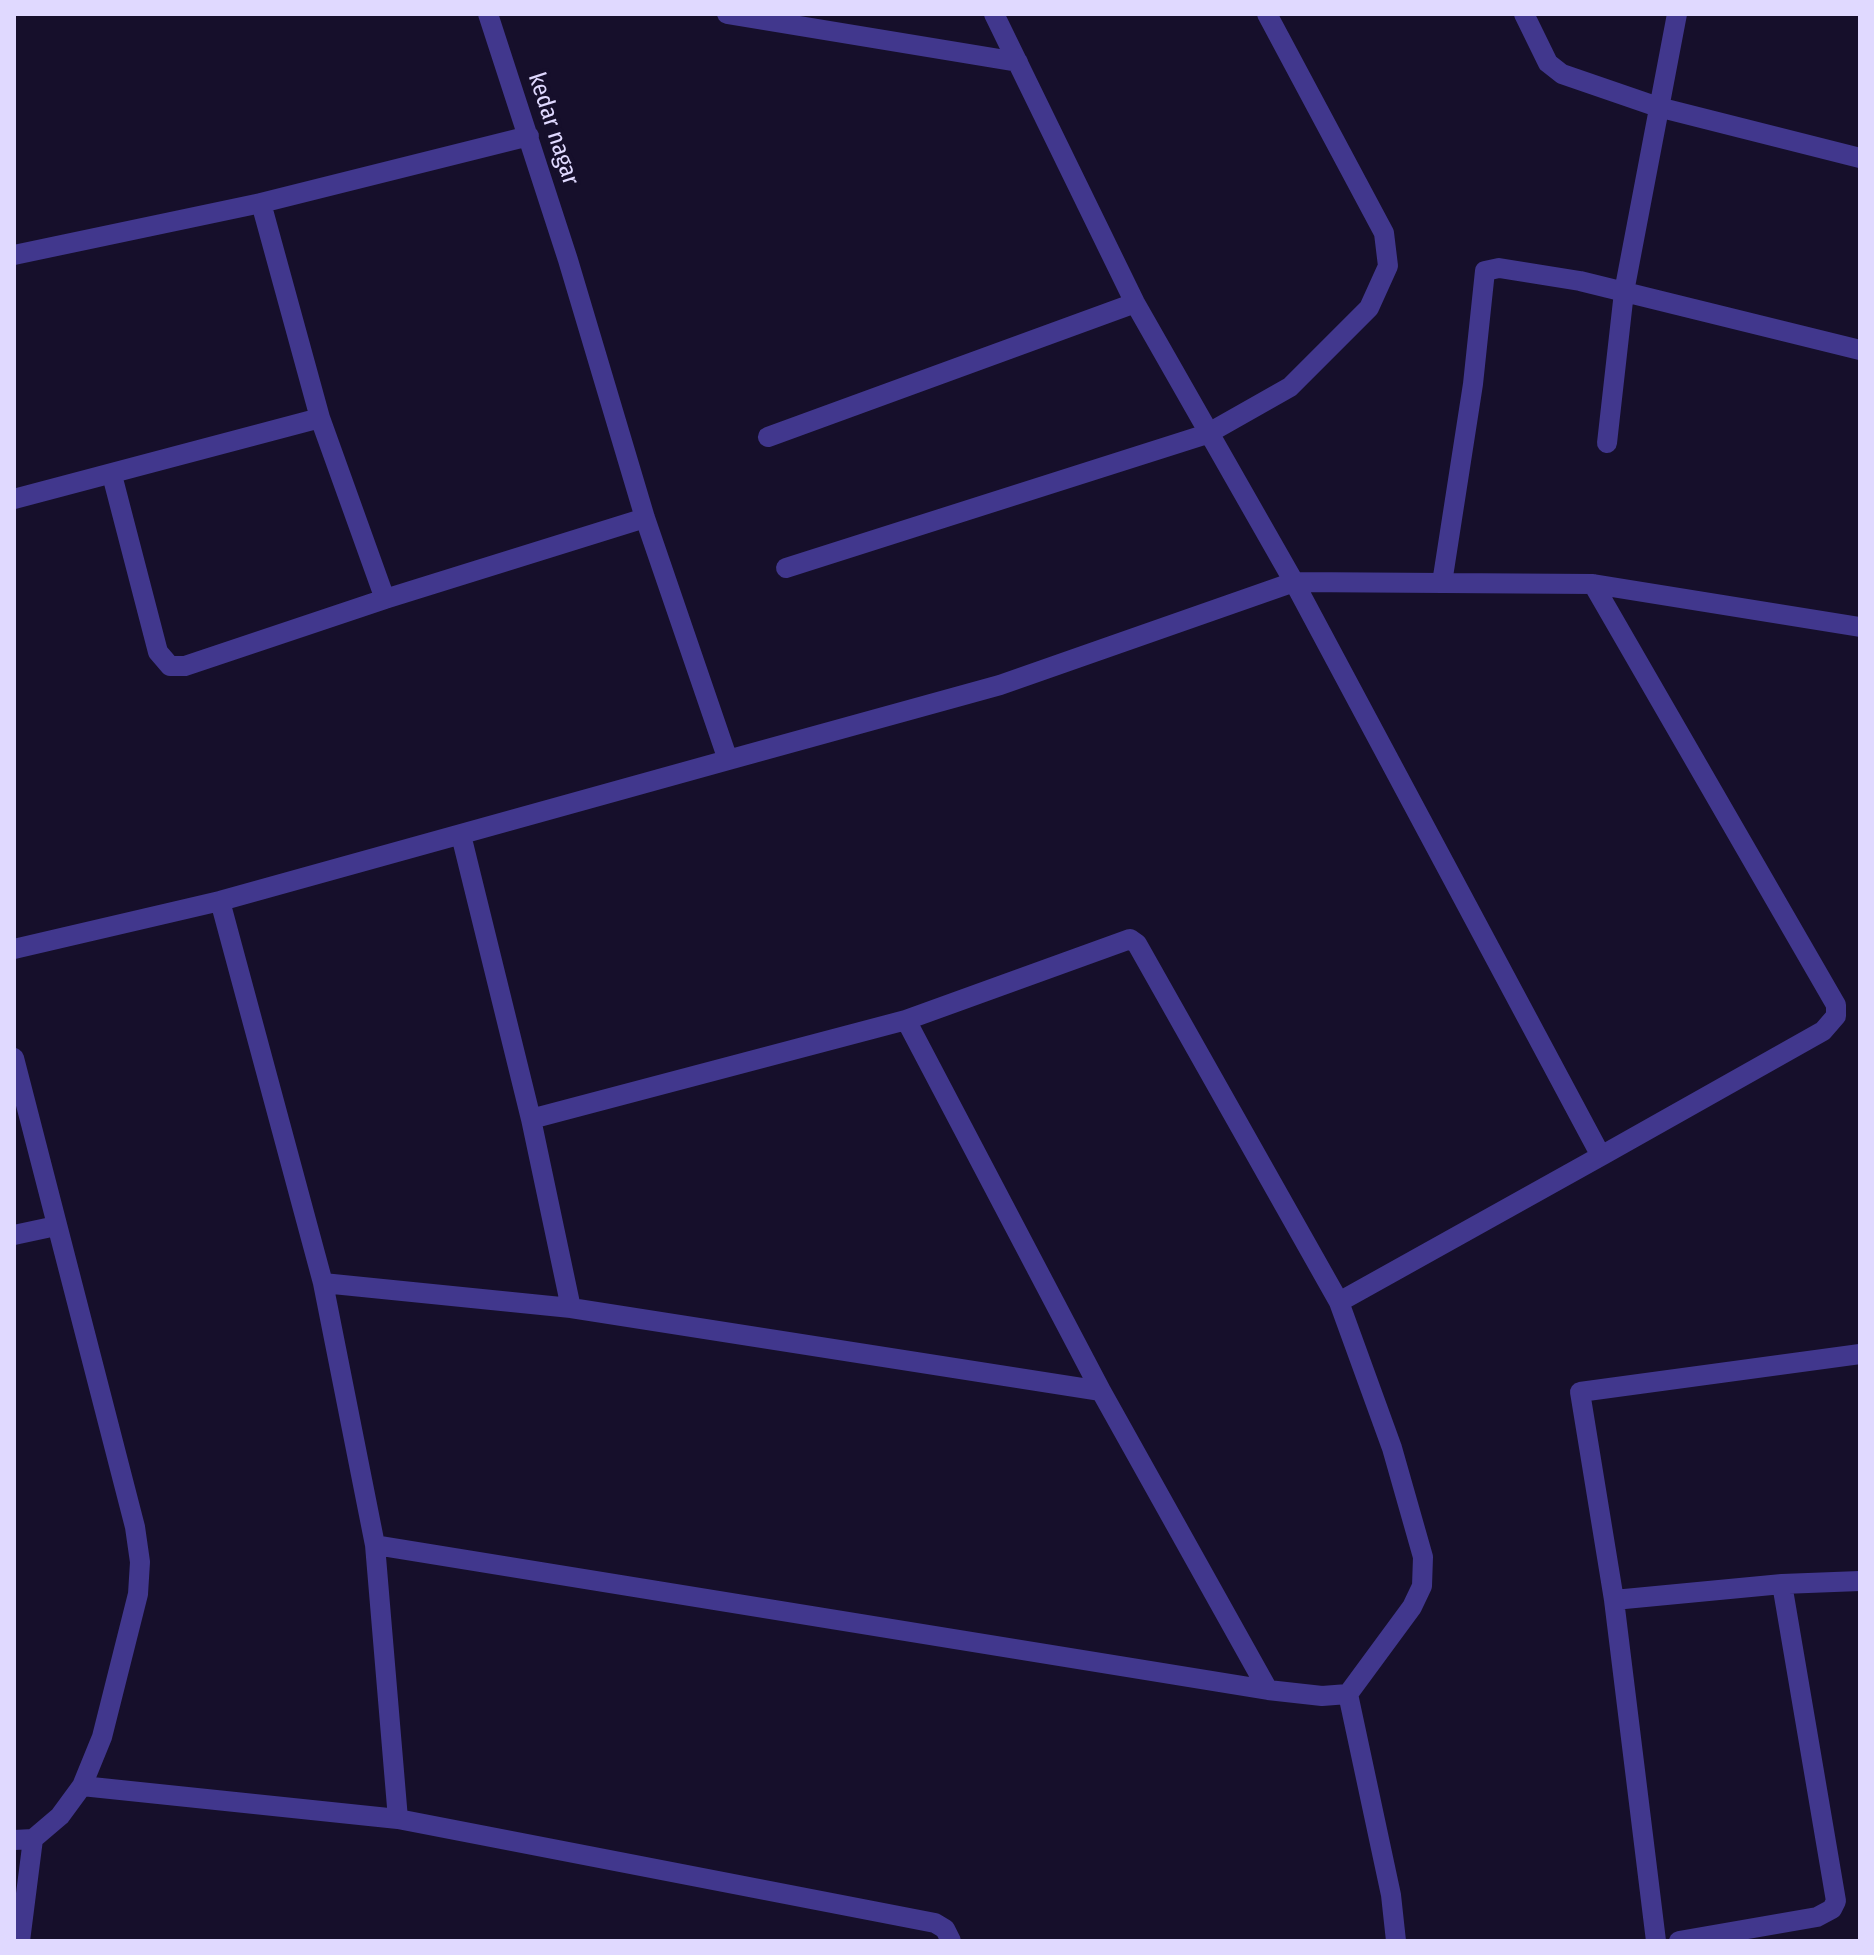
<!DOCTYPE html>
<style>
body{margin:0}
#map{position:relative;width:1874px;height:1955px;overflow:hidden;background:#160f2b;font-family:"Fira Sans Condensed",sans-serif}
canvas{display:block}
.frame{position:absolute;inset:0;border:16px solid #e0d9ff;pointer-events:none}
</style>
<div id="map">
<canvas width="1874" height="1955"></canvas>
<div class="frame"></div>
</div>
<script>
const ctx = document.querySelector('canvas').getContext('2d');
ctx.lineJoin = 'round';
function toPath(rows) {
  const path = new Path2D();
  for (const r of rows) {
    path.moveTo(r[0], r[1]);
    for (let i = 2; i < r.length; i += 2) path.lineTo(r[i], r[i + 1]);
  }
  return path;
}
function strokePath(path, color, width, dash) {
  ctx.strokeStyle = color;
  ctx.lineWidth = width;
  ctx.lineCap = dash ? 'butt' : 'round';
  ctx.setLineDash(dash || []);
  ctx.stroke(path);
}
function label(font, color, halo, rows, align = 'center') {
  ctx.font = font + ' "Fira Sans Condensed",sans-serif';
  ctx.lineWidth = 8;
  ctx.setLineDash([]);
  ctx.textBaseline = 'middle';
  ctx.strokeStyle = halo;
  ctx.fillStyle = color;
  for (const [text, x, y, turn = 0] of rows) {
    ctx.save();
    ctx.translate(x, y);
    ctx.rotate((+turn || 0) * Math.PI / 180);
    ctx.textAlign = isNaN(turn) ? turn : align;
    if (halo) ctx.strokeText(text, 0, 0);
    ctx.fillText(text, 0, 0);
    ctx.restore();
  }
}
strokePath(toPath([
 [727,14,1018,62],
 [1524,14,1548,63,1562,74,1658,107,1860,158],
 [14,255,261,203,529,136],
 [768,437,1135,303],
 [1607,443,1624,292,1677,14],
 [112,475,158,652,170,666,185,666,385,599,320,418],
 [14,499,320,418,261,203],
 [786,568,1207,434,1290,387,1369,308,1388,266,1384,233,1267,14],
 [1442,583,1473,384,1485,271,1499,268,1580,281,1860,350],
 [1593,584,1836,1005,1836,1016,1823,1031,1601,1156],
 [385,599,645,518],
 [728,760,1000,685,1294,582,1593,584,1860,627],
 [220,901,323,1283,571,1308,531,1119,461,835],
 [14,949,220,901,728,760,645,518,568,260,488,14],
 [14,1058,135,1527,140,1562,138,1594,102,1737,82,1786,60,1816,33,1839,14,1840],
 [531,1119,906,1020,1130,939,1137,944,1339,1302,1601,1156,1294,582,1135,303,994,14],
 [14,1235,56,1226],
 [323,1283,375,1545,398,1819],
 [1339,1302,1392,1448,1423,1557,1422,1586,1412,1607,1348,1694,1391,1895,1396,1941],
 [571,1308,1101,1391,906,1020],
 [1101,1391,1268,1690],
 [375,1545,1268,1690,1322,1696,1348,1694],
 [1614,1600,1782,1584,1860,1581],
 [82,1786,398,1819,935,1923,945,1929,951,1941],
 [20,1941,33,1839],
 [1656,1941,1614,1600,1580,1392,1860,1354],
 [1679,1941,1817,1917,1832,1909,1836,1901,1782,1584]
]), '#41378d', 20);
label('24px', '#e0d9ff', '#160f2b', [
 ["kedar nagar",553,129,72]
]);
</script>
